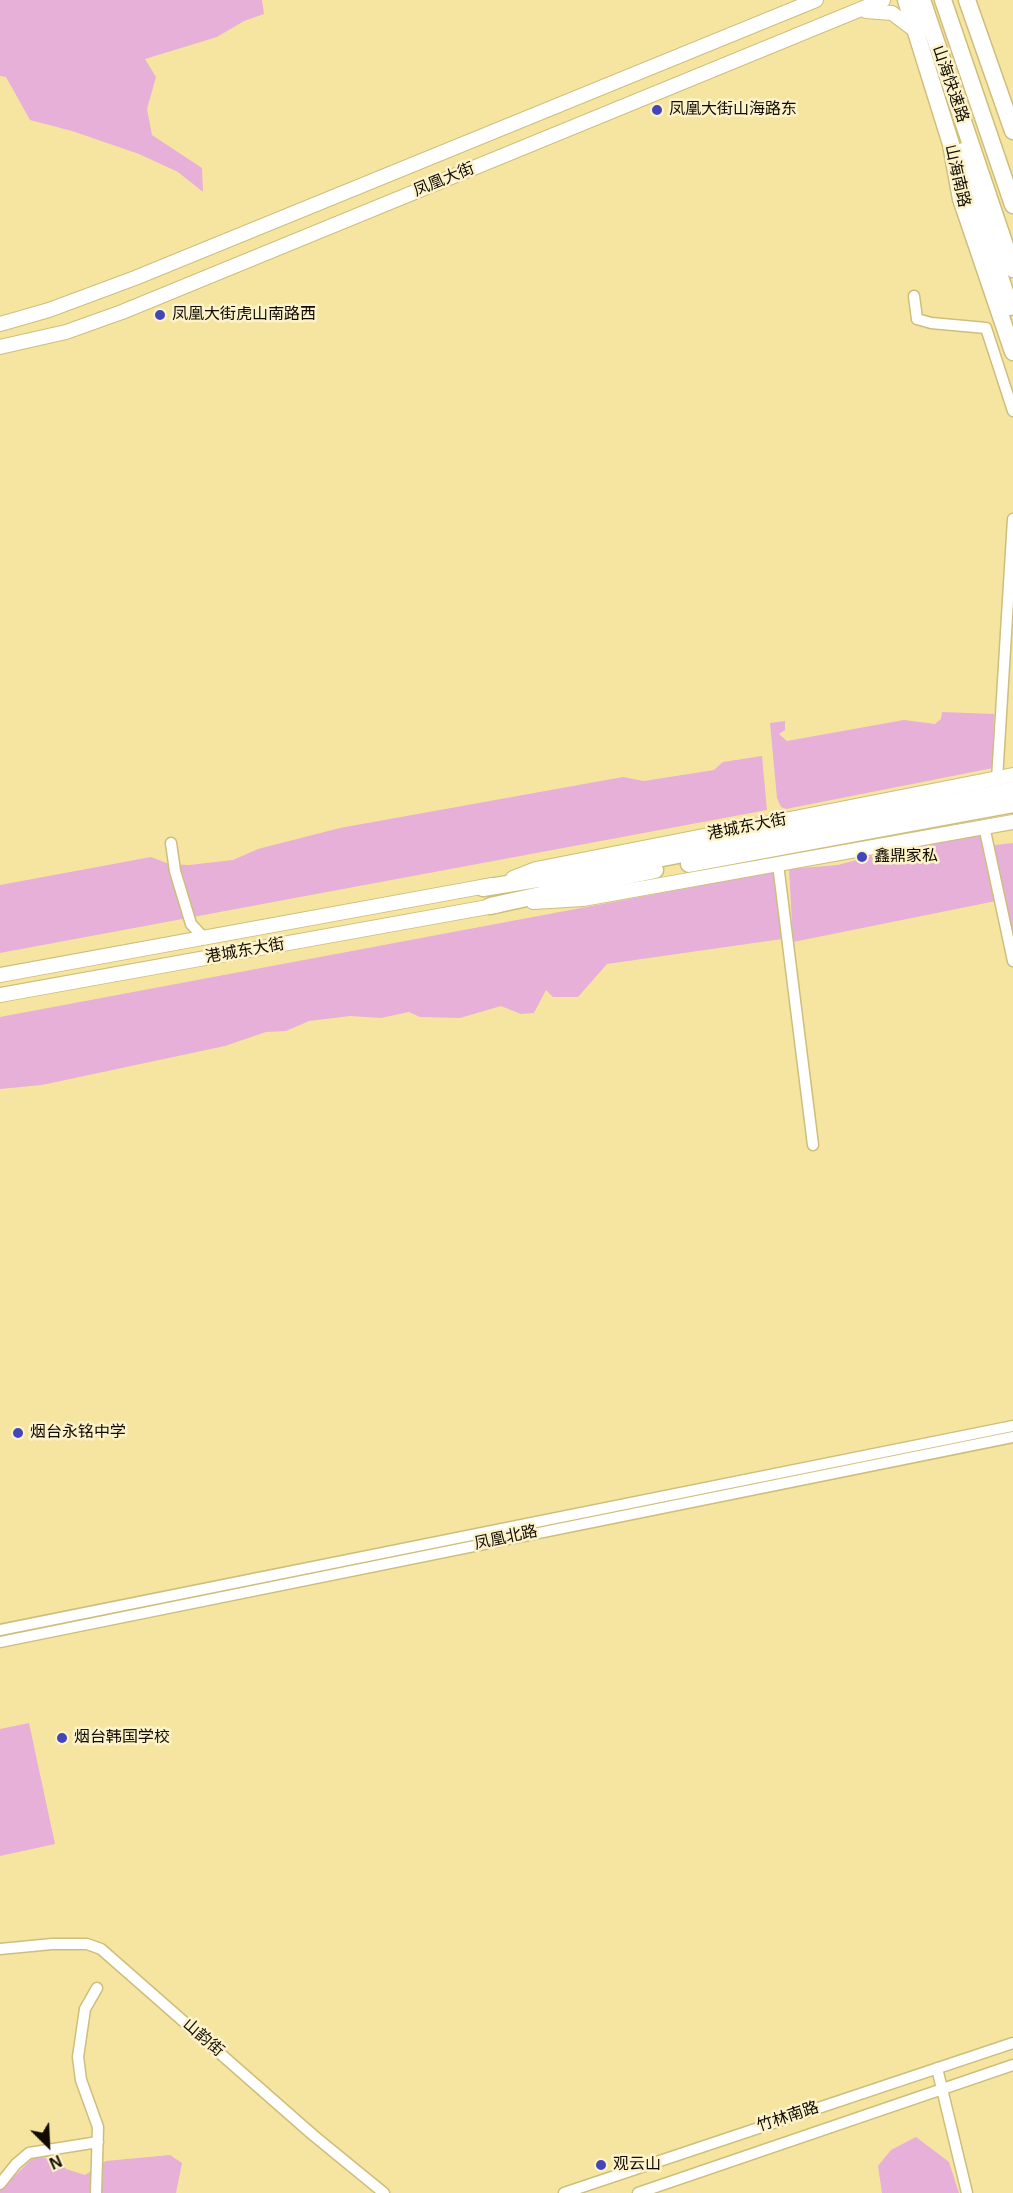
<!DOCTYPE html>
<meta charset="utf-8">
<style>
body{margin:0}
#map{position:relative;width:1013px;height:2193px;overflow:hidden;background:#f6e5a1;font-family:Helvetica,sans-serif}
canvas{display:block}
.north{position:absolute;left:18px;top:2115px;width:60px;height:60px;-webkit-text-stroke:4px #fcf3cb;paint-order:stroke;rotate:156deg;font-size:16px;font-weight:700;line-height:24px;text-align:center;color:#120c00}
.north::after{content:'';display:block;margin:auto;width:21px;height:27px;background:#120c00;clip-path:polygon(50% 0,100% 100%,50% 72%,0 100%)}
</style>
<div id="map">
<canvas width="1013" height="2193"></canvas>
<div class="north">N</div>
</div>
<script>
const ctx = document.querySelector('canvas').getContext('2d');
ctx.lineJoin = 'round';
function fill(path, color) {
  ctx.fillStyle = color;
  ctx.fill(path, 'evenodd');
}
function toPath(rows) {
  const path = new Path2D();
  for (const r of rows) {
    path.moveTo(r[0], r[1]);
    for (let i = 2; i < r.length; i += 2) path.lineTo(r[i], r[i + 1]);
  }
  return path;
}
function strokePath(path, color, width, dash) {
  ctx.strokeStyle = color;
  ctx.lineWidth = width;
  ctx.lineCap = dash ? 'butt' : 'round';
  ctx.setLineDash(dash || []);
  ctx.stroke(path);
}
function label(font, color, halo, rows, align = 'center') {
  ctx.font = font + ' Helvetica,"Noto Sans SC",sans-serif';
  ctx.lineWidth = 5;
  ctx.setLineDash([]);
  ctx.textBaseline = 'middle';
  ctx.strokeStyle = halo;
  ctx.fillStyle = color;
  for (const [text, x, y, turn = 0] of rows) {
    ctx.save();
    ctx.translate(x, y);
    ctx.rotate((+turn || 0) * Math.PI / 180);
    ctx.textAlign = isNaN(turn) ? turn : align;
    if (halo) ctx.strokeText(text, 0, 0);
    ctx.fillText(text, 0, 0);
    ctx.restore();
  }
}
fill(toPath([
 [0,0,262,0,264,14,244,21,217,37,145,59,156,77,147,109,152,135,202,168,203,192,178,172,139,154,72,131,30,120,6,77,0,76],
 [942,712,994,714,993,768,786,809,781,807,777,798,770,723,785,721,785,730,779,734,787,741,904,720,935,724,941,719],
 [762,756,767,810,0,953,0,885,151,857,169,864,189,865,233,860,258,849,340,828,623,777,644,781,714,770,723,762],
 [981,834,996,901,793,942,789,869,838,865,897,849],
 [1013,843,1013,934,994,845],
 [773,872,782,939,607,964,578,997,553,997,546,990,534,1013,521,1014,501,1006,460,1018,420,1017,409,1012,381,1018,350,1016,309,1021,286,1031,266,1032,225,1046,42,1085,0,1089,0,1017],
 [29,1723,55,1844,0,1856,0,1729],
 [916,2137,949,2162,959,2193,882,2193,878,2166,891,2150],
 [170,2155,182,2163,176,2193,0,2193,0,2190,33,2158,59,2157,66,2169,85,2175,106,2161]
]), '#e6b0d8');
const minor = toPath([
 [914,296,917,319,931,323,986,328,1013,411],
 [997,779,1013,519],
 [984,826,1013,961],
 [171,843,175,871,191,924,204,938],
 [778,864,813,1145],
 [0,1630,1013,1426],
 [0,1642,1013,1437],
 [0,1949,52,1944,87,1944,101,1949,313,2135,384,2193],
 [937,2068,967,2193],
 [0,2184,16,2164,29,2153,98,2142],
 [96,2193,98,2127,81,2080,78,2057,85,2009,97,1988],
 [564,2193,1013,2043],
 [638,2193,1013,2065]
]);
const major = toPath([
 [866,11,892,13,916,31],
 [0,324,49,310,135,278,816,0],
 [0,347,66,332,122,312,883,0],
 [513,878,536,869,1013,775],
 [533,902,583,899,1013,822],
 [0,975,492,885],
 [0,995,499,905]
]);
const highway = toPath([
 [906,0,951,144,961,199,1013,352],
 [922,0,1013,269],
 [943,0,1013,205],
 [967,0,1013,131],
 [963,151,974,198,1010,307],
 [689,864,1013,804],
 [483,888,647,861,1013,790],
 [490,906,655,870]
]);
strokePath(minor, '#cebe7b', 13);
strokePath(major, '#cebe7b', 16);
strokePath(highway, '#cebe7b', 19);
strokePath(minor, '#fff', 10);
strokePath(major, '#fff', 14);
strokePath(highway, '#fff', 16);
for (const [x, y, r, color] of [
 [657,110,6,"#4346bb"],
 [160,315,6,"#4346bb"],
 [862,857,6,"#4346bb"],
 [18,1433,6,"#4346bb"],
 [62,1738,6,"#4346bb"],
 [601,2165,6,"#4346bb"]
]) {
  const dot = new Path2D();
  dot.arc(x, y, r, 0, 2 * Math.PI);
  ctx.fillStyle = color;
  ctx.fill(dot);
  strokePath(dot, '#fcf3cb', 2);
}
label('16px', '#120c00', '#fcf3cb', [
 ["山海快速路",950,84,71],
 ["山海南路",957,176,77],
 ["凤凰大街",444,180,-22],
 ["港城东大街",747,827,-11],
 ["港城东大街",245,951,-10],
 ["凤凰北路",506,1538,-12],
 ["山韵街",203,2038,41],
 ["竹林南路",788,2117,-18]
]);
label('16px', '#120c00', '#fcf3cb', [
 ["凤凰大街山海路东",669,110],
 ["凤凰大街虎山南路西",172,315],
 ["鑫鼎家私",874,857],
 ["烟台永铭中学",30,1433],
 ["烟台韩国学校",74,1738],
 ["观云山",613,2165]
], 'left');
</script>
